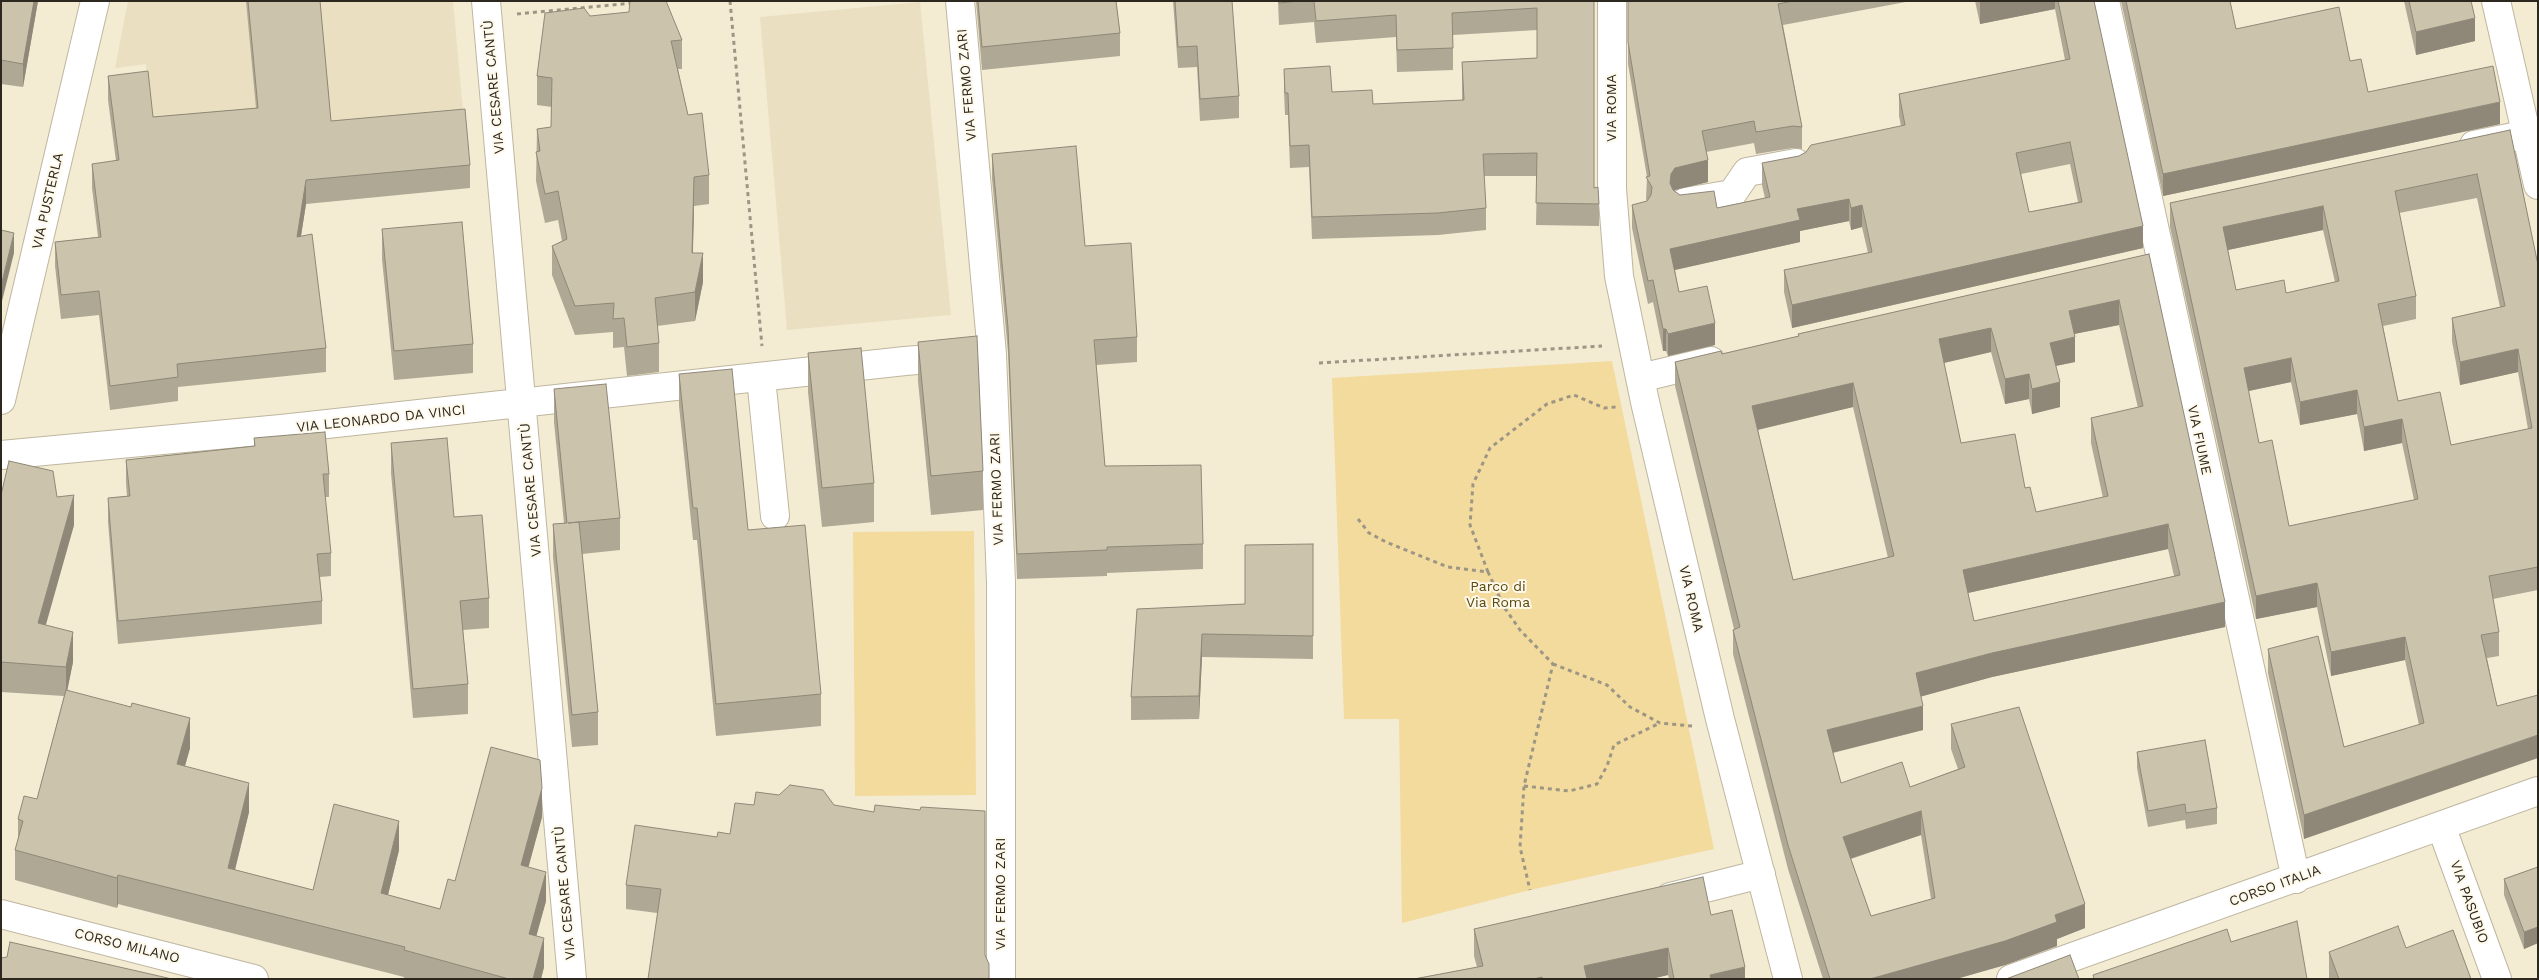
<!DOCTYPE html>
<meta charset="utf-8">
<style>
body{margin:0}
#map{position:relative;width:2539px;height:980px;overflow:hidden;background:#f4ebd3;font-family:"Work Sans",sans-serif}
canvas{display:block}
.frame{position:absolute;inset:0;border:2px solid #2c281f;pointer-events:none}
</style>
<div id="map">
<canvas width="2539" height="980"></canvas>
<div class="frame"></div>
</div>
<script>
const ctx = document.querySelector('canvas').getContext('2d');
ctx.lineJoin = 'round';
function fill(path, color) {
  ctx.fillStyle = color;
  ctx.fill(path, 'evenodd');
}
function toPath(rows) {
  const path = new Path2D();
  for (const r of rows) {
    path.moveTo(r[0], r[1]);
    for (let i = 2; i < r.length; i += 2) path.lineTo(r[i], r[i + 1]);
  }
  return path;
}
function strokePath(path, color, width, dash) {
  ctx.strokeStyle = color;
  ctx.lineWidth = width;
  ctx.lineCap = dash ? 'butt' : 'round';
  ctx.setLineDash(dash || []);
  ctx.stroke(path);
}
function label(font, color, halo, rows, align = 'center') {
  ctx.font = font + ' "Work Sans",sans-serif';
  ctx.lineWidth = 4;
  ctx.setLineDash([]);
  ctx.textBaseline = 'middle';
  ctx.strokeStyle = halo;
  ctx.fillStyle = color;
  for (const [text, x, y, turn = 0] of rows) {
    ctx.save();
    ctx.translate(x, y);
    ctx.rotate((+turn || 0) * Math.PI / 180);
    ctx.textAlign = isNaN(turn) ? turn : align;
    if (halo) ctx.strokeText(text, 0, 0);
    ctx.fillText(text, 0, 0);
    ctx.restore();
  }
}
fill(toPath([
 [128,1,453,1,465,133,234,210,164,228,148,95,146,64,115,68],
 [920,2,951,315,787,330,760,17]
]), '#eadfc1');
fill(toPath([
 [1612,361,1714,849,1530,890,1402,923,1399,719,1344,719,1332,378],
 [974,531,976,795,855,796,853,532]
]), '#f2db9d');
const minor = toPath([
 [486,1,572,979],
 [960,1,992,354,1001,583,1001,979],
 [1612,1,1612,189,1619,276,1645,402,1720,719,1788,979],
 [2105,1,2296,879],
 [2496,1,2538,185],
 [2474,145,2538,132],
 [1685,202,1732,194,1747,172,1796,163],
 [761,378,775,516],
 [1640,378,1711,361],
 [1,400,95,1],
 [1,455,281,429,905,361,992,354],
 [2441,826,2497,979],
 [1670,897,1761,874],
 [1,914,254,979],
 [2011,979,2538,791]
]);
strokePath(minor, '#beb69f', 30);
strokePath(toPath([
 [730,1,762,346],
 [517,14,633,3],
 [1319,363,1602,346],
 [1358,519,1369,533,1386,542,1448,567,1488,572,1504,607,1520,630,1553,664,1524,786,1520,847,1530,890],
 [1488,572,1470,525,1473,484,1490,448,1547,404,1574,395,1604,408,1616,407],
 [1553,664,1607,685,1630,707,1660,723,1692,726],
 [1524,786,1569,791,1597,784,1607,766,1614,745,1660,723]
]), '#9d9685', 3, [4, 4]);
strokePath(minor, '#fff', 28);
fill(toPath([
 [1,1,38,1,23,87,1,84],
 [246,1,320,1,331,121,470,165,470,188,306,204,301,236,326,348,326,372,178,387,178,401,110,410,99,315,61,319,55,266,55,242,98,237,92,188,92,164,116,161,108,100,108,76,153,117,256,108],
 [976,1,1116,1,1120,33,1120,56,982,70],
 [1173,1,1232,1,1239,96,1239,118,1200,121,1197,67,1178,68],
 [1278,1,1594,1,1594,188,1599,204,1599,226,1536,225,1537,176,1484,176,1486,208,1486,230,1438,235,1312,239,1309,167,1290,168,1288,115,1285,115,1284,91,1284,69,1332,92,1373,104,1462,100,1462,62,1537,58,1537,30,1453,35,1453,70,1397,72,1396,37,1316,43,1314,22,1279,25],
 [1628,1,1911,1,1783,25,1802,127,1802,149,1793,148,1756,154,1754,143,1706,152,1708,182,1675,190,1674,191,1680,195,1717,208,1765,198,1762,185,1762,163,1799,156,1901,126,1899,116,1899,94,2065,60,2055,9,1980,24,1975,1,2094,1,2143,248,1792,328,1784,292,1784,270,1868,253,1862,227,1851,230,1849,221,1800,231,1800,242,1675,270,1679,292,1715,345,1668,356,1666,351,1663,351,1653,302,1648,304,1632,228,1632,205,1647,201,1646,199,1647,177,1628,64],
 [2070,164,2078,202,2029,212,2021,174],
 [2121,1,2230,1,2236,29,2350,61,2368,92,2500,124,2163,196],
 [2404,1,2471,1,2475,41,2416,55],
 [590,16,682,40,682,69,678,69,688,115,709,175,709,204,694,206,693,253,703,282,695,321,657,326,659,343,659,372,627,376,624,347,613,348,613,332,575,335,552,275,552,246,562,241,558,220,545,223,536,181,537,129,551,127,552,107,537,105,537,76],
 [2510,130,2538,265,2538,590,2493,599,2499,632,2499,656,2487,658,2497,706,2304,839,2268,673,2268,649,2344,747,2419,725,2405,660,2331,676,2317,607,2256,619,2170,227,2170,203],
 [2477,198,2500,307,2452,318,2452,341,2460,385,2518,372,2528,429,2451,445,2398,401,2383,326,2416,319,2416,296,2399,213],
 [2323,230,2335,282,2286,293,2236,290,2228,250],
 [2291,382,2300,425,2357,414,2364,451,2402,443,2414,500,2289,526,2259,443,2248,391],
 [992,154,1085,246,1137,337,1137,362,1096,365,1105,466,1203,544,1203,569,1107,573,1107,576,1017,579,1008,353,992,179],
 [382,229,473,344,473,373,394,380,382,259],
 [2149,254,2225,627,1992,677,1921,696,1923,730,1833,753,1841,783,1910,787,1958,769,1951,749,1951,724,2085,928,2057,939,2057,946,2005,965,1956,979,1823,979,1788,869,1733,654,1733,630,1734,629,1675,386,1675,362,1722,354,1798,336,1798,334],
 [2119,325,2138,408,2091,418,2091,443,2103,498,2036,512,2025,488,1961,443,1944,363,1991,352,2005,404,2029,399,2032,414,2060,407,2056,366,2075,362,2074,334],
 [1853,407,1888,558,1793,580,1758,430],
 [2168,549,2174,576,1974,621,1968,593],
 [1921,835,1931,899,1871,916,1851,859],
 [918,342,983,471,983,510,931,515,918,381],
 [808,353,874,483,874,522,822,527,808,392],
 [679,374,748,530,821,694,821,726,716,736,697,540,693,540,679,406],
 [554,389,620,518,620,550,582,554,598,712,598,745,572,747,553,557,553,524,564,523,554,422],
 [254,438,329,474,329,497,325,497,331,553,331,576,320,577,322,601,322,624,118,644,108,522,108,498,127,496,126,483,126,460,254,446],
 [391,443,454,517,489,598,489,628,463,630,468,684,468,714,413,718,391,473],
 [1,495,57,497,74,525,45,625,73,662,67,690,190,748,185,766,249,812,235,870,313,890,399,850,388,895,440,909,455,881,542,817,528,867,546,901,536,936,544,967,541,979,404,979,404,977,118,904,117,908,15,880,15,850,18,839,18,819,37,799,64,696,1,692],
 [1313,544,1313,659,1202,657,1199,719,1131,720,1131,697,1137,609,1245,604],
 [2137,752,2217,808,2217,824,2186,829,2185,820,2148,827,2137,768],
 [754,805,834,805,985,955,626,909,626,885,717,837,730,834],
 [2538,867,2538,943,2524,949,2504,895,2504,879],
 [1711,915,1745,979,1669,979,1668,975,1651,979,1414,979,1477,967,1474,956,1474,929],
 [2406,948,2471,979,2329,979,2329,952]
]), '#afa894');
fill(toPath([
 [34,1,38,1,23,87,23,64],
 [1985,1,2055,1,2055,9,1980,24,1980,2],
 [2475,18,2475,41,2416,55,2416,32],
 [2500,102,2500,124,2163,196,2163,174],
 [1708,160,1708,182,1675,190,1671,196,1670,183,1671,174,1675,168],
 [694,177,694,206,692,282,692,253],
 [306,180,306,204,297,261,297,237],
 [1849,199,1849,221,1800,231,1800,242,1670,271,1670,249,1797,209],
 [1862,205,1862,227,1851,230,1851,208],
 [2323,206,2323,230,2223,251,2223,227],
 [2143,226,2143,248,1792,328,1792,305],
 [14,233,14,253,1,305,1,286],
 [703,253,703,282,695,321,695,292],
 [2119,300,2119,325,2069,335,2069,311],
 [1715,323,1715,345,1668,356,1668,334],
 [1991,328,1991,352,1939,364,1939,339],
 [1663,329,1666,329,1666,351,1663,351],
 [2075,337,2075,362,2050,367,2050,343],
 [2518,349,2518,372,2460,385,2460,362],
 [2291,358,2291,382,2244,392,2244,368],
 [2029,374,2029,399,2005,404,2005,379],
 [2060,382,2060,407,2032,414,2032,389],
 [1853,383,1853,407,1752,431,1752,406],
 [2357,390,2357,414,2300,425,2300,402],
 [2402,419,2402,443,2364,451,2364,427],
 [74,495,74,525,38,653,38,623],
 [2168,524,2168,549,1963,594,1963,570],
 [2317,583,2317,607,2256,619,2256,596],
 [2225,602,2225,627,1992,677,1916,698,1916,673,1992,653],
 [73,632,73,662,66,697,66,667],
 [1202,634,1202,657,1199,719,1199,696],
 [2405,637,2405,660,2331,676,2331,652],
 [1923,706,1923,730,1827,754,1827,730],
 [190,718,190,748,177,794,177,764],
 [2538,735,2538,758,2304,839,2304,815],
 [249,783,249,812,228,898,228,868],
 [542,788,542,817,521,895,521,865],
 [1921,811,1921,835,1843,861,1843,837],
 [399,821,399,850,381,923,381,893],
 [546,872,546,901,529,963,529,934],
 [118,875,118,904,117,908,117,878],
 [2085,904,2085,928,2057,939,2057,946,2005,965,1956,979,1870,979,2055,915],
 [2538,927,2538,943,2524,949,2524,932],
 [544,938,544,967,541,979,533,979],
 [1668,948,1668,975,1651,979,1584,979,1584,966],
 [1745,967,1745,979,1710,979,1710,975]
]), '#8f8878');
const building = toPath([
 [1,1,34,1,23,64,1,60,1,1],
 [248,1,320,1,331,121,465,109,470,165,306,180,297,237,312,234,326,348,177,364,178,377,110,386,99,291,61,295,55,242,101,237,92,164,119,160,108,76,148,71,153,117,258,108,248,1],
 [630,1,666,1,682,40,671,41,688,115,702,113,709,175,694,177,692,253,703,253,695,292,655,298,659,343,627,347,624,318,613,319,614,303,575,306,552,246,567,239,558,191,545,194,536,152,540,151,537,129,551,127,552,78,537,76,545,13,584,8,590,16,629,12,630,1],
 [978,1,1116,1,1120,33,982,47,978,1],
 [1175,1,1232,1,1239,96,1200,99,1197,46,1178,47,1175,1],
 [1279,1,1299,1,1279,3,1279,1],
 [1314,1,1594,1,1594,188,1598,187,1599,204,1536,203,1537,153,1483,154,1486,208,1438,213,1312,217,1309,145,1290,146,1288,93,1285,93,1284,69,1330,66,1332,92,1372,90,1373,104,1464,100,1462,62,1537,58,1537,8,1452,13,1453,48,1397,50,1396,15,1316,21,1314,1],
 [1628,1,1793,1,1778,4,1802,127,1793,126,1756,132,1754,121,1702,131,1708,160,1675,168,1671,174,1670,183,1673,190,1680,195,1714,191,1717,208,1770,197,1762,163,1799,156,1806,152,1811,145,1905,125,1899,94,2070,59,2058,1,2094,1,2143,226,1792,305,1784,270,1872,252,1862,205,1851,208,1849,199,1797,209,1800,220,1670,249,1679,292,1707,286,1715,323,1668,334,1666,329,1663,329,1653,280,1648,281,1632,205,1647,201,1651,195,1652,187,1646,177,1650,176,1628,42,1628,1],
 [2070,142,2082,202,2029,212,2016,153,2070,142],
 [2126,1,2230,1,2236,29,2339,7,2350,61,2361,59,2368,92,2493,66,2500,102,2163,174,2126,1],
 [2409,1,2471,1,2475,18,2416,32,2409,1],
 [2510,130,2538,265,2538,567,2489,576,2499,632,2481,635,2497,706,2538,695,2538,735,2304,815,2268,649,2318,636,2344,747,2424,723,2405,637,2331,652,2317,583,2256,596,2170,203,2510,130],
 [2477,174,2505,306,2452,318,2460,362,2518,349,2532,428,2451,445,2440,392,2398,401,2378,304,2416,296,2395,191,2477,174],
 [2323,206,2339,281,2286,293,2284,280,2236,290,2223,227,2323,206],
 [2291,358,2300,402,2357,390,2364,427,2402,419,2418,499,2289,526,2272,440,2259,443,2244,368,2291,358],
 [1076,146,1085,246,1131,243,1137,337,1094,340,1105,466,1201,465,1203,544,1107,547,1107,550,1017,554,1008,328,992,154,1076,146],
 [462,222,473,344,394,351,382,229,462,222],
 [1,230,14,233,1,286,1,230],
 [2149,254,2225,602,1992,653,1916,673,1923,706,1827,730,1841,783,1902,762,1910,787,1965,767,1951,724,2019,707,2085,904,2055,915,2057,922,2005,941,1870,979,1830,979,1788,845,1733,630,1740,627,1675,362,1721,351,1722,354,1799,336,1798,334,2149,254],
 [2119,300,2143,406,2091,418,2108,496,2036,512,2030,487,2025,488,2015,434,1961,443,1939,339,1991,328,2005,379,2029,374,2032,389,2060,382,2050,343,2075,337,2069,311,2119,300],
 [1853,383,1894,556,1793,580,1752,406,1853,383],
 [2168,524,2180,575,1974,621,1963,570,2168,524],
 [1921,811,1935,898,1871,916,1843,837,1921,811],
 [977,336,983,471,931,476,918,342,977,336],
 [861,348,874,483,822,488,808,353,861,348],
 [732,369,748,530,805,525,821,694,716,704,697,508,693,508,679,374,732,369],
 [606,384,620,518,568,523,579,522,598,712,572,715,553,524,567,523,554,389,606,384],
 [325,432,329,474,323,474,331,553,317,554,322,601,118,621,108,498,130,496,126,460,255,446,254,438,325,432],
 [447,438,454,517,482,515,489,598,460,601,468,684,413,689,391,443,447,438],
 [9,461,53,471,57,497,74,495,38,623,73,632,66,667,1,662,1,495,9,461],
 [1313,544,1313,636,1202,634,1199,696,1131,697,1137,609,1245,604,1245,545,1313,544],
 [66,690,131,707,132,703,190,718,177,764,249,783,228,868,313,890,334,804,399,821,381,893,440,909,448,879,455,881,491,747,540,760,542,788,521,865,546,872,529,934,544,938,533,979,509,979,404,950,405,947,118,875,117,878,15,850,23,821,18,819,24,796,37,799,66,690],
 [2205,740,2217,808,2186,813,2185,804,2148,811,2137,752,2205,740],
 [790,785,823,790,834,805,874,812,875,805,920,810,921,807,985,811,985,955,989,964,989,979,648,979,661,889,626,885,635,825,717,837,718,832,730,834,735,803,754,805,756,792,779,795,790,785],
 [2538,867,2538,927,2524,932,2504,879,2538,867],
 [1703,877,1711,915,1732,910,1745,967,1710,975,1711,979,1674,979,1668,948,1584,966,1587,979,1543,979,1542,977,1534,979,1414,979,1483,966,1474,929,1703,877],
 [2297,921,2307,979,2094,979,2093,975,2227,929,2231,942,2297,921],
 [2398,926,2406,948,2453,930,2471,979,2339,979,2329,952,2398,926],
 [10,942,172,979,1,979,1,958,7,957,10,942],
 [2070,955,2079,979,2006,979,2070,955]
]);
fill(building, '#ccc3ac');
strokePath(building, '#8f8878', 1);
label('14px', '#2c281f', '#fef9ea', [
 ["VIA FERMO ZARI",967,85,-95],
 ["VIA CESARE CANTÙ",494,87,-95],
 ["VIA ROMA",1612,108,-90],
 ["VIA PUSTERLA",48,201,-77],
 ["VIA LEONARDO DA VINCI",381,419,-6],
 ["VIA FIUME",2199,440,78],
 ["VIA FERMO ZARI",997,489,-92],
 ["VIA CESARE CANTÙ",531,490,-95],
 ["VIA ROMA",1691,599,77],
 ["CORSO ITALIA",2275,886,-20],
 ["VIA CESARE CANTÙ",565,893,-95],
 ["VIA FERMO ZARI",1001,894,-90],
 ["VIA PASUBIO",2469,902,70],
 ["CORSO MILANO",127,946,14]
]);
label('14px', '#5a480e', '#fef9ea', [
 ["Parco di",1498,587],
 ["Via Roma",1498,603]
]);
</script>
